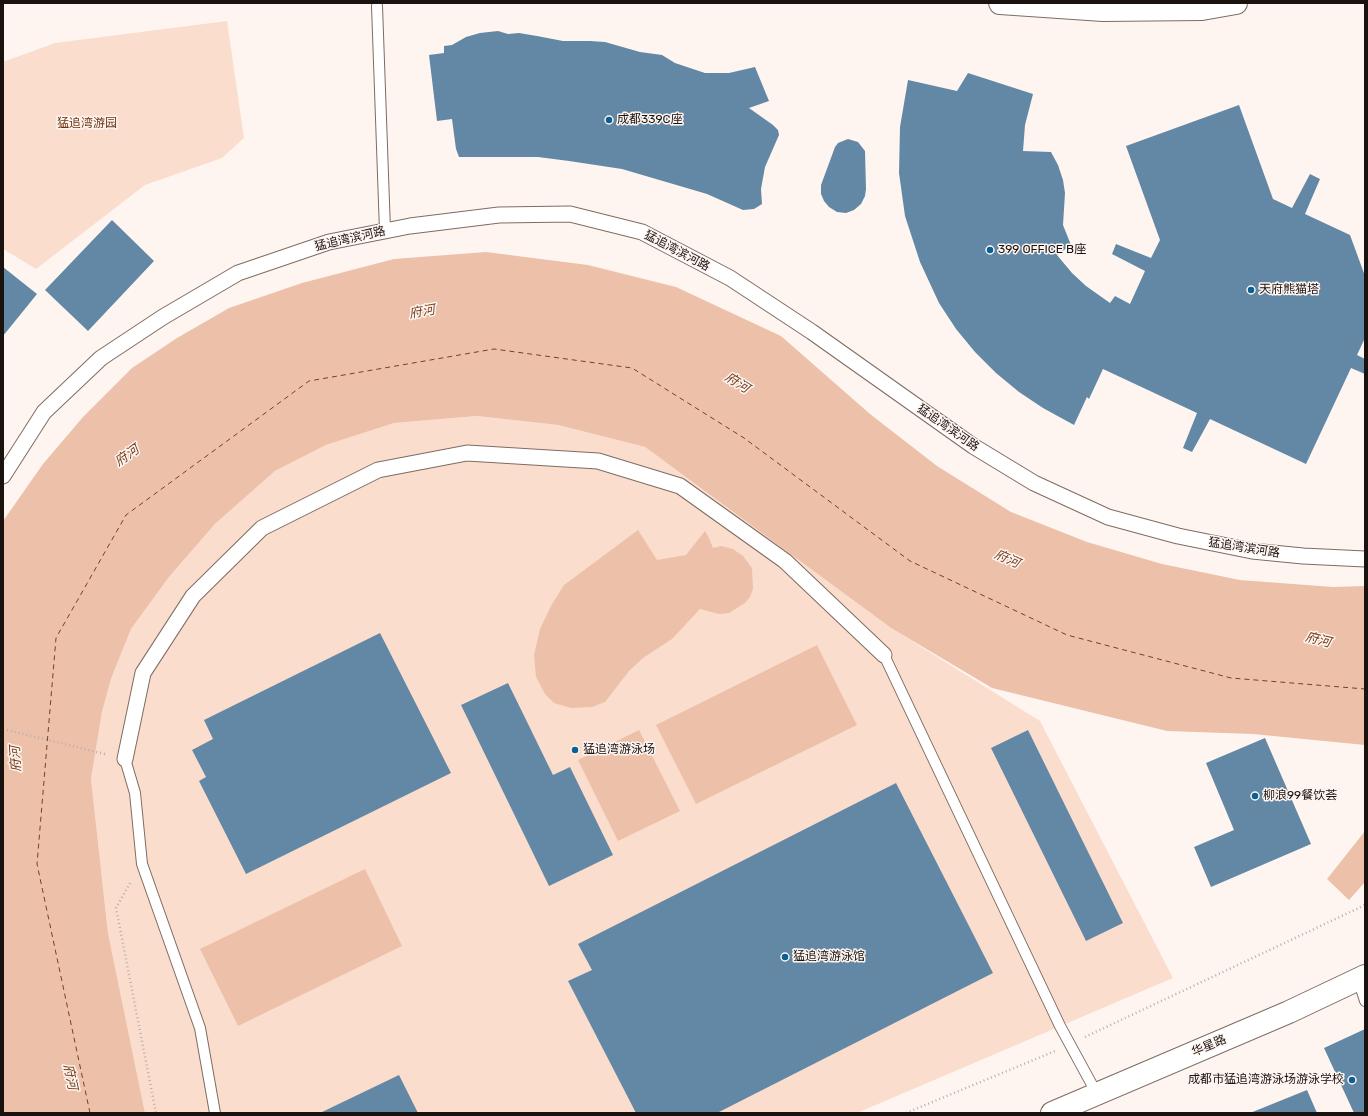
<!DOCTYPE html>
<meta charset="utf-8">
<style>
body{margin:0}
#map{position:relative;width:1368px;height:1116px;overflow:hidden;background:#fef5f1;font-family:Rubik,sans-serif}
canvas{display:block}
.frame{position:absolute;inset:0;border:4px solid #19120f;pointer-events:none}
</style>
<div id="map">
<canvas width="1368" height="1116"></canvas>
<div class="frame"></div>
</div>
<script>
const ctx = document.querySelector('canvas').getContext('2d');
ctx.lineJoin = 'round';
function fill(path, color) {
  ctx.fillStyle = color;
  ctx.fill(path, 'evenodd');
}
function toPath(rows) {
  const path = new Path2D();
  for (const r of rows) {
    path.moveTo(r[0], r[1]);
    for (let i = 2; i < r.length; i += 2) path.lineTo(r[i], r[i + 1]);
  }
  return path;
}
function strokePath(path, color, width, dash) {
  ctx.strokeStyle = color;
  ctx.lineWidth = width;
  ctx.lineCap = dash ? 'butt' : 'round';
  ctx.setLineDash(dash || []);
  ctx.stroke(path);
}
function label(font, color, halo, rows, align = 'center') {
  ctx.font = font + ' Rubik,"Noto Sans SC",sans-serif';
  ctx.lineWidth = 3;
  ctx.setLineDash([]);
  ctx.textBaseline = 'middle';
  ctx.strokeStyle = halo;
  ctx.fillStyle = color;
  for (const [text, x, y, turn = 0] of rows) {
    ctx.save();
    ctx.translate(x, y);
    ctx.rotate((+turn || 0) * Math.PI / 180);
    ctx.textAlign = isNaN(turn) ? turn : align;
    if (halo) ctx.strokeText(text, 0, 0);
    ctx.fillText(text, 0, 0);
    ctx.restore();
  }
}
fill(toPath([
 [227,21,244,138,222,158,145,185,36,269,3,249,3,62,55,43],
 [477,416,558,425,645,447,891,628,1040,721,1173,978,857,1113,145,1113,108,933,91,779,102,712,111,679,131,629,169,577,215,524,275,471,326,445,394,423]
]), '#fbddcd');
fill(toPath([
 [486,252,588,265,676,287,781,336,870,414,937,466,1011,512,1087,542,1162,564,1240,580,1333,587,1365,586,1365,745,1253,734,1167,731,992,688,891,628,645,447,558,425,477,416,394,423,326,445,275,471,215,524,169,577,131,629,111,679,102,712,91,779,108,933,145,1113,3,1113,3,521,43,464,83,417,132,368,177,338,229,308,302,283,394,259],
 [638,530,657,560,686,555,705,531,709,538,713,548,721,546,733,549,743,556,752,568,753,589,750,597,745,603,729,613,719,614,700,609,672,639,643,658,629,671,605,702,592,707,571,708,554,703,545,694,536,677,534,655,540,629,551,606,564,585],
 [817,645,857,725,696,804,656,725],
 [639,730,680,811,618,841,578,760],
 [1365,831,1365,882,1349,900,1327,879],
 [365,869,402,946,238,1026,200,949]
]), '#edc1a9');
strokePath(toPath([
 [90,1113,37,864,56,638,126,515,309,381,494,349,632,368,744,438,910,561,1067,635,1231,678,1365,689]
]), '#78401d', 1, [5, 4]);
fill(toPath([
 [498,31,508,34,519,33,537,36,563,41,590,41,605,42,640,52,662,55,675,63,705,73,729,73,755,67,769,101,749,108,773,125,778,130,779,135,765,167,761,189,762,204,754,209,743,210,707,194,622,169,569,161,538,157,459,157,456,149,452,119,437,121,429,55,444,53,444,46,452,45,466,37,480,33],
 [968,73,1033,94,1025,125,1023,151,1051,152,1058,165,1063,180,1065,193,1063,225,1071,245,1057,255,1072,273,1086,286,1110,303,1115,296,1130,304,1145,271,1112,254,1116,244,1151,258,1160,240,1126,146,1239,105,1273,199,1292,208,1310,174,1320,179,1305,214,1350,235,1365,276,1365,338,1357,355,1365,359,1365,374,1351,368,1306,464,1210,419,1192,452,1183,448,1197,413,1103,369,1089,399,1087,397,1074,425,1043,408,1019,392,996,373,975,352,956,329,939,303,920,262,905,216,899,173,900,127,908,80,957,91],
 [848,139,858,142,865,151,866,189,865,196,861,204,854,210,846,213,837,212,829,207,824,201,821,194,821,185,835,147,838,143],
 [112,220,154,261,88,331,45,290],
 [3,267,37,294,3,336],
 [380,633,451,773,246,874,199,781,206,777,192,750,213,739,204,720],
 [508,683,553,775,570,767,613,855,549,886,461,705],
 [1028,730,1123,923,1086,941,991,748],
 [1265,738,1311,844,1211,887,1194,847,1234,830,1206,763],
 [896,783,993,973,717,1113,636,1113,568,981,592,970,578,944],
 [1365,1029,1365,1113,1354,1113,1324,1048],
 [399,1075,418,1113,320,1113],
 [1307,1090,1317,1113,1250,1113]
]), '#6388a5');
const service = toPath([
 [377,6,385,231],
 [884,655,1060,1026,1097,1094],
 [125,759,135,793,142,864,200,1028,215,1113],
 [1358,979,1365,1001]
]);
const pedestrian = toPath([
 [3,476,44,412,101,358,163,317,238,273,329,242,410,226,499,215,570,214,642,232,730,278,812,332,973,446,1034,483,1108,517,1178,536,1252,551,1303,556,1365,559],
 [125,759,143,673,193,596,262,528,378,470,467,453,598,461,680,486,785,561,884,655]
]);
const tertiary = toPath([
 [1052,1113,1289,1012,1365,976]
]);
const primary = toPath([
 [1000,3,1103,10,1202,9,1236,3]
]);
strokePath(service, '#7e6c62', 12);
strokePath(pedestrian, '#7e6c62', 17);
strokePath(tertiary, '#7e6c62', 24);
strokePath(primary, '#7e6c62', 24);
strokePath(toPath([
 [3,729,105,754],
 [130,883,116,908,156,1113],
 [1085,1037,1365,905],
 [906,1113,1055,1051]
]), '#b8afac', 2.5, [1, 3]);
strokePath(service, '#fff', 10);
strokePath(pedestrian, '#fff', 15);
strokePath(tertiary, '#fff', 22);
strokePath(primary, '#fff', 22);
for (const [x, y, r, color] of [
 [609,120,4,"#096091"],
 [990,250,4,"#096091"],
 [1251,290,4,"#096091"],
 [575,750,4,"#096091"],
 [1255,796,4,"#096091"],
 [785,957,4,"#096091"],
 [1352,1080,4,"#096091"]
]) {
  const dot = new Path2D();
  dot.arc(x, y, r, 0, 2 * Math.PI);
  ctx.fillStyle = color;
  ctx.fill(dot);
  strokePath(dot, '#fef5f1', 1.5);
}
label('12px', '#19120f', '#fef5f1', [
 ["成都339C座",617,120],
 ["399 OFFICE B座",998,250],
 ["天府熊猫塔",1259,290],
 ["猛追湾游泳场",583,750],
 ["柳浪99餐饮荟",1263,796],
 ["猛追湾游泳馆",793,957],
 ["成都市猛追湾游泳场游泳学校",1344,1080,"right"]
], 'left');
label('12px', '#6d3612', '#fef5f1', [
 ["猛追湾游园",87,124]
]);
label('12px', '#19120f', '#fef5f1', [
 ["猛追湾滨河路",350,239,-13],
 ["猛追湾滨河路",677,251,28],
 ["猛追湾滨河路",948,428,35],
 ["猛追湾滨河路",1244,548,9],
 ["华星路",1209,1046,-23]
]);
label('italic 13px', '#78401d', '#fef5f1', [
 ["府河",422,312,-10],
 ["府河",737,383,32],
 ["府河",127,456,-35],
 ["府河",1007,559,24],
 ["府河",1318,640,14],
 ["府河",16,759,-93],
 ["府河",70,1077,78]
]);
</script>
